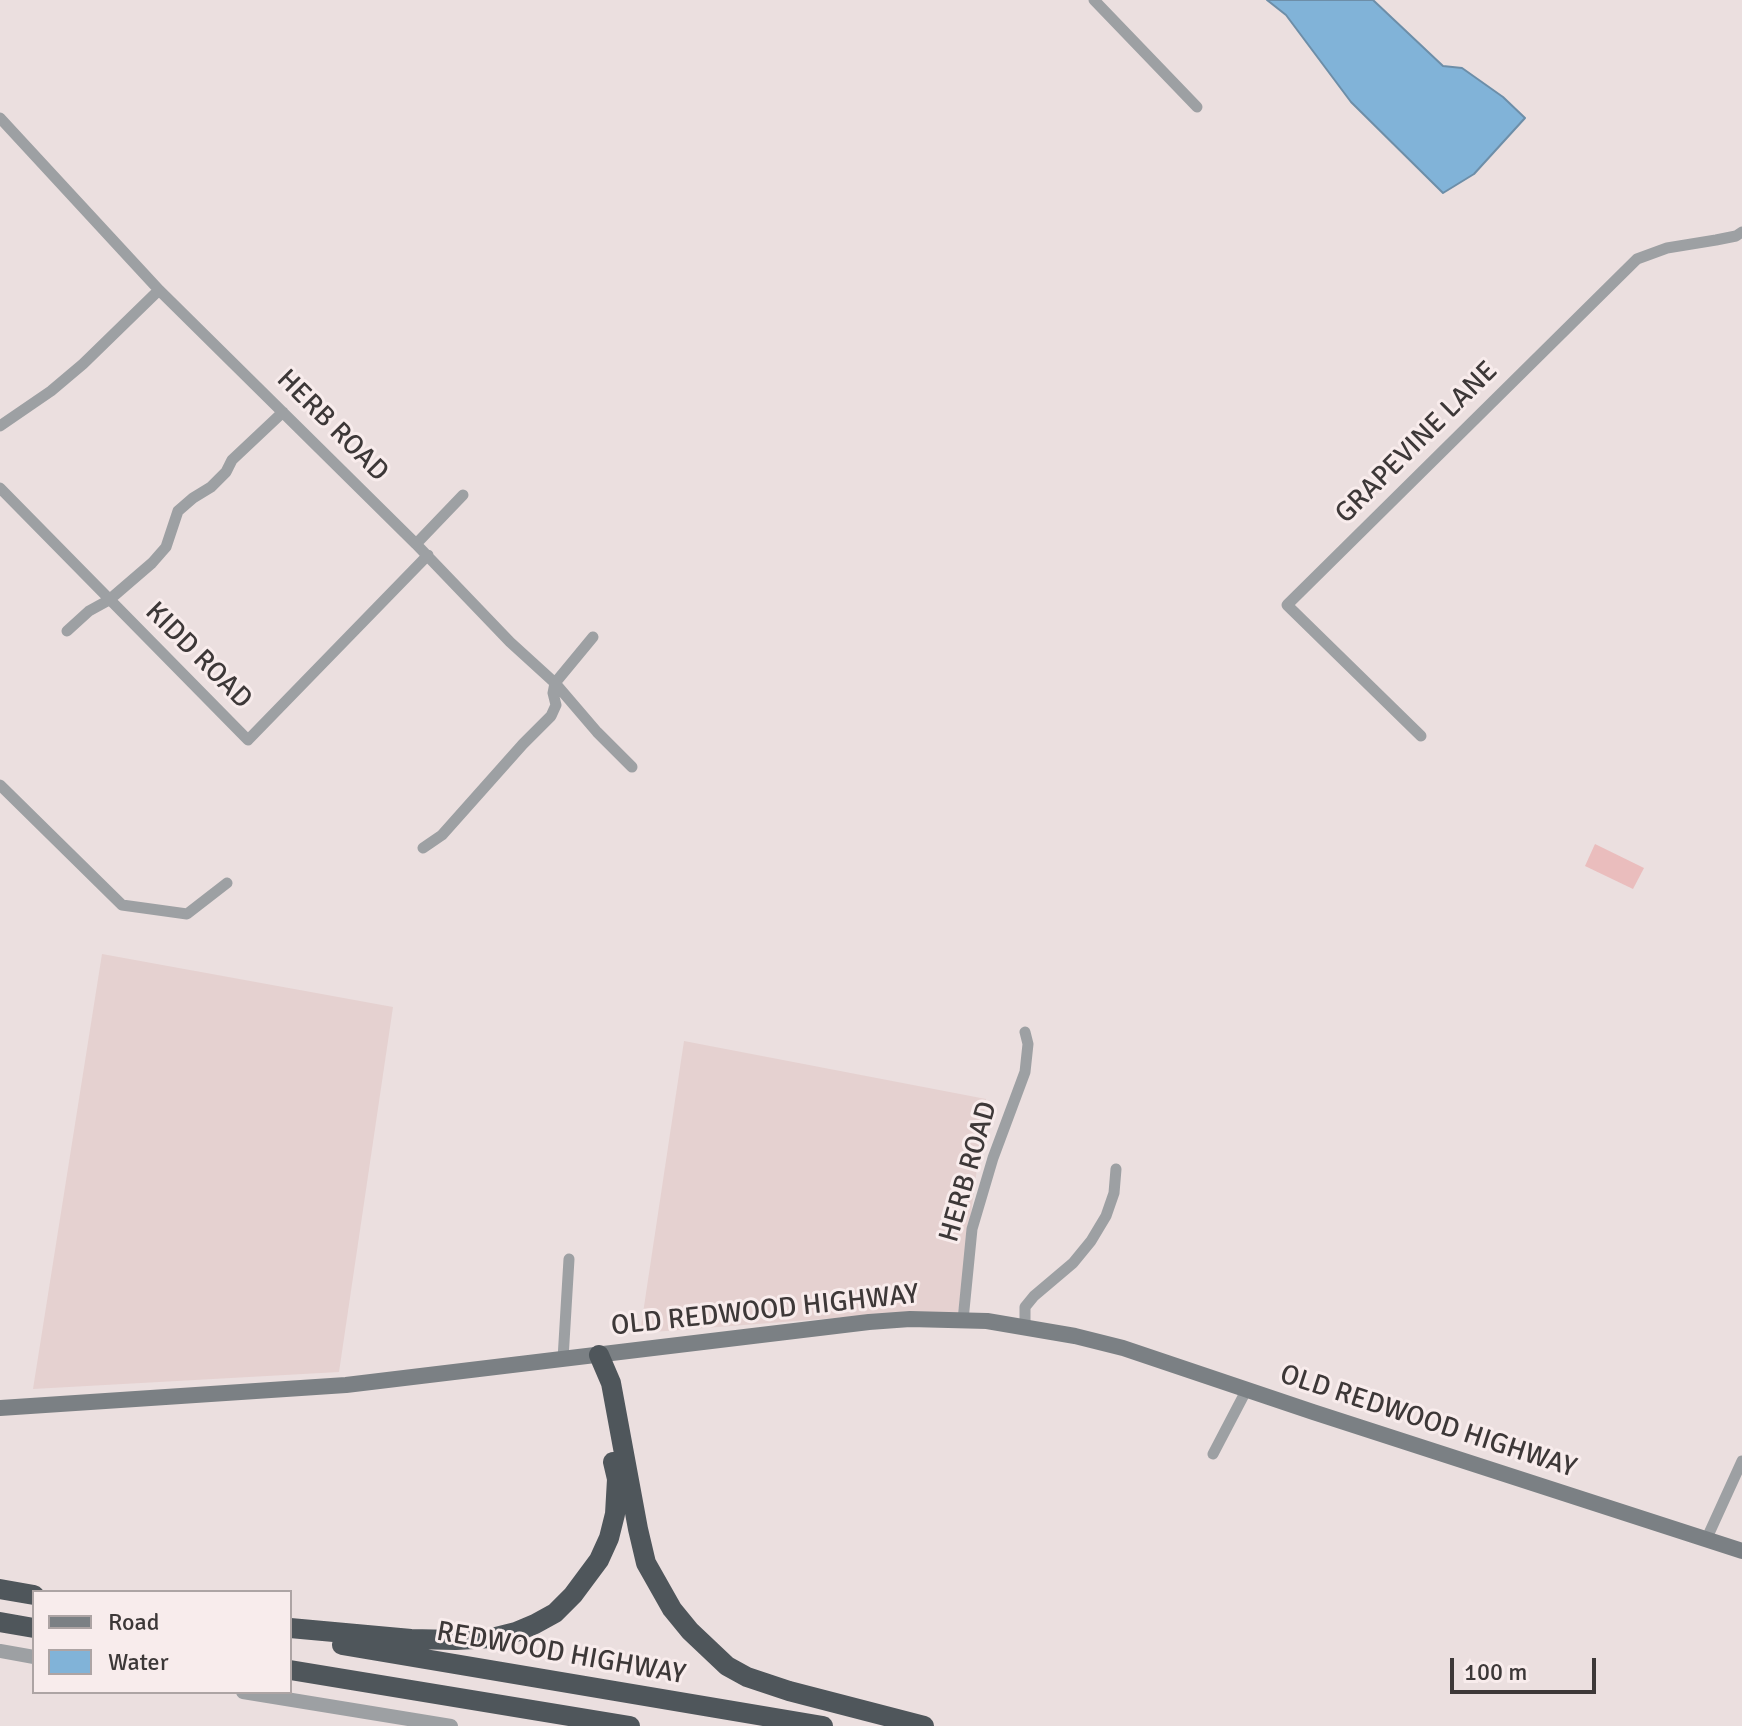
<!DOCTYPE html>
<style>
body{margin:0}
#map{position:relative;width:1742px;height:1726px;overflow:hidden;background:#ebdfdf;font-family:Signika,sans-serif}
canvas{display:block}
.legend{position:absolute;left:32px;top:1590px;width:260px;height:104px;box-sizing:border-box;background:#f8ecec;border:2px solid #ada4a4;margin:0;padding:10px 14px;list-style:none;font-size:24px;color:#3d3838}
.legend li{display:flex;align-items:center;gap:16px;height:40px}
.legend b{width:40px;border:2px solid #ada4a4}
.scale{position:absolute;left:1450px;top:1658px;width:146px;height:36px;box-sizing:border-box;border:4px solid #3d3838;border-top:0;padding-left:10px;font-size:24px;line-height:28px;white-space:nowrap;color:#3d3838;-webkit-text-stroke:6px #f8ecec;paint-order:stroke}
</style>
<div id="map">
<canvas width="1742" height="1726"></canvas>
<ul class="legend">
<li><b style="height:10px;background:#7b8084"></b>Road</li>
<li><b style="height:22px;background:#81b3d8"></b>Water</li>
</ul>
<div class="scale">100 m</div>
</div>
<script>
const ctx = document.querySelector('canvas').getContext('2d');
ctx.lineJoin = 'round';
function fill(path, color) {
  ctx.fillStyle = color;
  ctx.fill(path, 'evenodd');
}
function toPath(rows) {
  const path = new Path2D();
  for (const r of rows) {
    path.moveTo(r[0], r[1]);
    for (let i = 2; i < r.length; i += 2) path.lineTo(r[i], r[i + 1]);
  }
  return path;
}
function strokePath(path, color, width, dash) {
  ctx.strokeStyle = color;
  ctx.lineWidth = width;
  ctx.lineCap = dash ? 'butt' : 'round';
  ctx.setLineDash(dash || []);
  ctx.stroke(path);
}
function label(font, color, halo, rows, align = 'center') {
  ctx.font = font + ' Signika,sans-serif';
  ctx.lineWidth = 6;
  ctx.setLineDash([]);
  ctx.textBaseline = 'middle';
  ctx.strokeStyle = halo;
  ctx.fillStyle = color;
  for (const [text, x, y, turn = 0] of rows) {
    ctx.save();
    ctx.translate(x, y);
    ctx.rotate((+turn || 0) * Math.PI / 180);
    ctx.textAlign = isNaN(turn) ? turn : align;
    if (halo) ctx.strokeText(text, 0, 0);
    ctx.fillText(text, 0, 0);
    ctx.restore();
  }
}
fill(toPath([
 [102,954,393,1007,339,1372,33,1389],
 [684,1041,986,1099,958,1314,887,1314,640,1333]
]), '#e5d1d0');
fill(toPath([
 [1595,844,1644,868,1633,889,1585,866]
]), '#eabdbd');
const water = toPath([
 [1267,0,1373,0,1443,66,1462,68,1503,97,1525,118,1474,174,1443,193,1351,102,1286,15,1267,0]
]);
fill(water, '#81b3d8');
strokePath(water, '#6d8ea8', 2);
strokePath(toPath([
 [1094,0,1197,107],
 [0,118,159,290,416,544,510,642,555,683,597,732,632,767],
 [0,426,51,391,83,364,159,290],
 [0,488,248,740,428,555],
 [416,544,463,495],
 [67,631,89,611,109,600,152,563,166,547,178,511,193,498,211,487,226,472,232,460,283,412],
 [1421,736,1287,605,1637,259,1667,248,1716,240,1736,236,1742,232],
 [0,785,122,905,187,914,227,883],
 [423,848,442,835,523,744,551,716,556,705,553,693,555,683,593,637],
 [963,1320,972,1229,993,1158,1025,1072,1028,1044,1025,1032],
 [1025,1326,1025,1307,1034,1296,1073,1263,1091,1241,1106,1216,1114,1193,1116,1169],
 [563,1359,569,1259],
 [1213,1454,1247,1389],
 [1706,1540,1742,1461]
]), '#9da0a3', 11);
strokePath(toPath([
 [0,1651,34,1657],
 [243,1692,451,1726]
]), '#9da0a3', 14);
strokePath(toPath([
 [0,1408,346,1385,869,1322,910,1319,987,1321,1075,1336,1123,1348,1313,1412,1742,1551]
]), '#7b8084', 16);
strokePath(toPath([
 [599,1355,611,1383,638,1529,646,1563,672,1609,690,1631,727,1666,747,1677,789,1691,924,1726],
 [0,1589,34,1595],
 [0,1622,34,1628],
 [290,1628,411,1639,456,1640,492,1638,516,1632,535,1624,555,1613,573,1595,599,1560,609,1538,615,1514,617,1479,613,1462],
 [342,1645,823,1726],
 [290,1670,630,1726]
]), '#4f565b', 20);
label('28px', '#3d3838', '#f8ecec', [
 ["HERB ROAD",332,426,45],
 ["GRAPEVINE LANE",1417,443,-45],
 ["KIDD ROAD",198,656,45],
 ["HERB ROAD",969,1172,-74],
 ["OLD REDWOOD HIGHWAY",765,1311,-6],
 ["OLD REDWOOD HIGHWAY",1428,1422,18],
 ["REDWOOD HIGHWAY",561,1654,10]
]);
</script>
